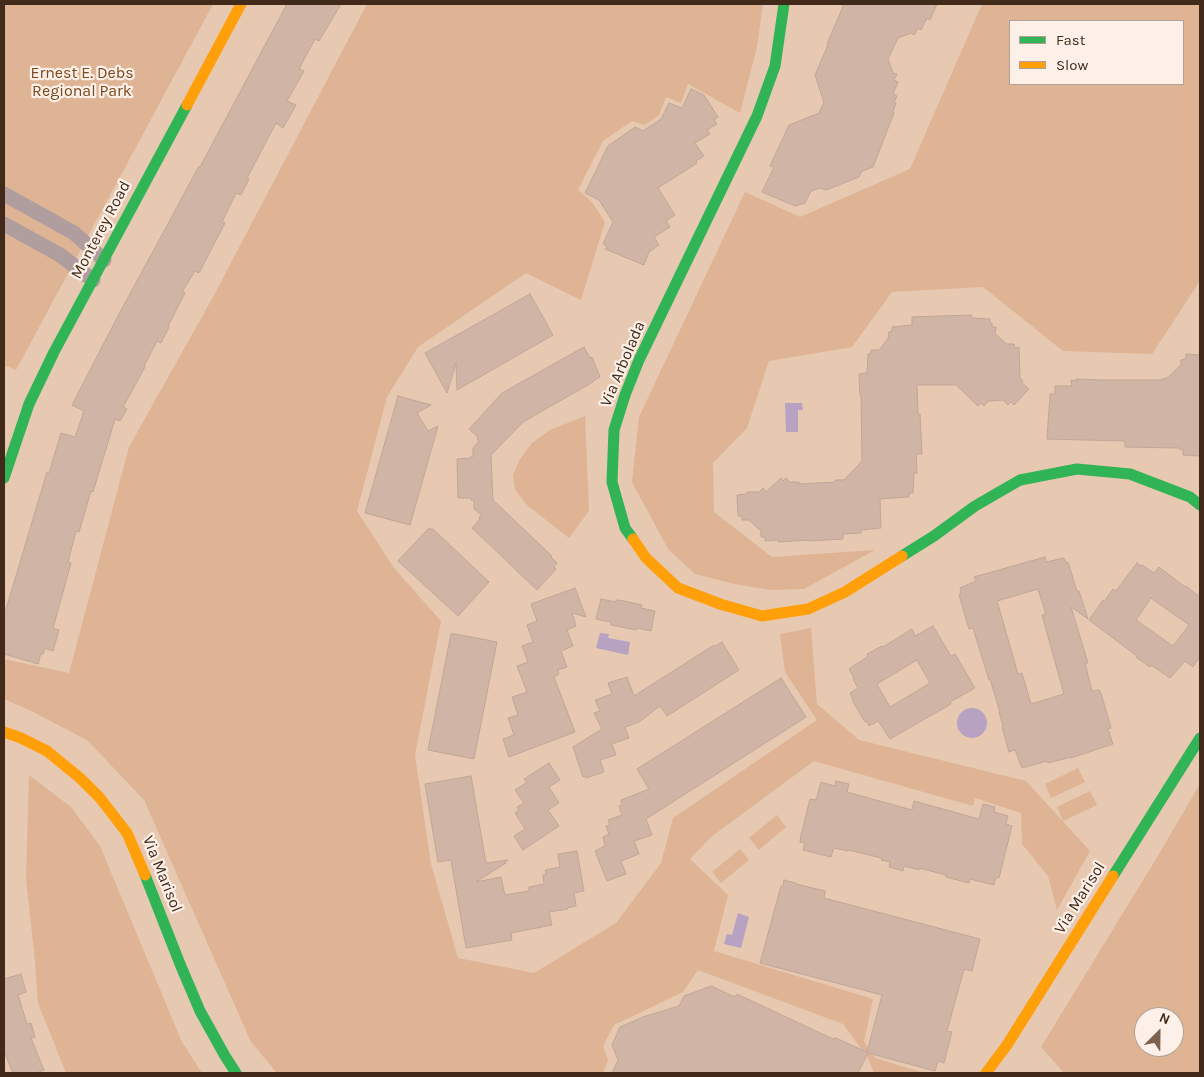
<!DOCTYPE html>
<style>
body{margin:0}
#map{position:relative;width:1204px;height:1077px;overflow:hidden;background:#e7c8b0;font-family:Karla,sans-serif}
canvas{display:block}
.frame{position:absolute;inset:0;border:5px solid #412a19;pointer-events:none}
.legend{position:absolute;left:1009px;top:20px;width:175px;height:65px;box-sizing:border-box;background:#fcf0e8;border:1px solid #b1a195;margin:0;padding:6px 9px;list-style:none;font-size:15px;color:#412a19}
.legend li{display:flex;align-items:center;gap:10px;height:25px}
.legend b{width:25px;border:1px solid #b1a195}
.north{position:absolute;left:1134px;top:1007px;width:50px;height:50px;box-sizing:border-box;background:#fcf0e8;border:1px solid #b1a195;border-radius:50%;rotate:23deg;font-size:14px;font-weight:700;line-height:20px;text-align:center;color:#412a19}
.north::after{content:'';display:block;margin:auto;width:18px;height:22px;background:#7b614e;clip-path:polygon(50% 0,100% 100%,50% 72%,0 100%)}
</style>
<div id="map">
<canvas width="1204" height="1077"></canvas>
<div class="frame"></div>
<ul class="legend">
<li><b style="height:6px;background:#30b455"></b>Fast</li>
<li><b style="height:6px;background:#ff9f0a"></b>Slow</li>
</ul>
<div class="north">N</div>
</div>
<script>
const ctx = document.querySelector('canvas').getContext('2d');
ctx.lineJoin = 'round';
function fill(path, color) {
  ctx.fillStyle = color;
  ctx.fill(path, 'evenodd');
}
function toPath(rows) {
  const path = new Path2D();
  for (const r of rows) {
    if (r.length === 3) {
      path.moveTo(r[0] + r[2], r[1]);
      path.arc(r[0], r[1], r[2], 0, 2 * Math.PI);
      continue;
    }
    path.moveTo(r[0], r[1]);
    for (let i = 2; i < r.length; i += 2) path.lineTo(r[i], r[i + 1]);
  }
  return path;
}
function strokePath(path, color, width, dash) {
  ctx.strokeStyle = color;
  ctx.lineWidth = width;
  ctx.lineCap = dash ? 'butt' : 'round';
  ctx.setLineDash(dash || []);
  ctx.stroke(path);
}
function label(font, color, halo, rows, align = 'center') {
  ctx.font = font + ' Karla,sans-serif';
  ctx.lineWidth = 4.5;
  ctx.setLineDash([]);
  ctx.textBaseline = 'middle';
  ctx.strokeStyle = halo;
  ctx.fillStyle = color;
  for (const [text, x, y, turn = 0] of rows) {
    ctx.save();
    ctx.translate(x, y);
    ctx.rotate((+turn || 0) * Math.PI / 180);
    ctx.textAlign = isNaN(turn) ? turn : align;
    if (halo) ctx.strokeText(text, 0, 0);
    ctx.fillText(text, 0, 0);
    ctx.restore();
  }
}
fill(toPath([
 [4,4,213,4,16,370,4,365],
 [367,4,763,4,757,47,740,113,688,84,681,103,666,97,659,115,645,125,632,121,603,141,578,190,592,202,605,222,581,300,526,273,418,347,387,397,357,511,394,568,441,621,415,755,431,864,458,958,534,973,616,923,661,863,673,818,817,720,785,672,780,634,811,628,817,704,859,740,1026,781,1090,851,1057,910,1048,876,1022,844,1021,813,975,798,973,806,814,761,711,837,690,859,728,895,714,951,873,999,864,1042,875,1058,924,1073,874,1073,868,1058,843,1024,698,970,683,992,614,1025,603,1046,608,1060,603,1073,277,1073,251,1042,144,800,87,740,31,711,4,699,4,659,69,673,129,447,213,297],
 [982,4,1200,4,1200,281,1152,354,1063,351,983,287,892,292,852,347,769,361,747,428,713,463,714,512,772,557,875,550,804,589,770,590,734,584,695,574,668,549,632,482,639,417,745,192,800,217,910,169],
 [1183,21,1183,84,1010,84,1010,21],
 [585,416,589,511,569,538,528,506,515,490,513,475,520,459,532,443,550,430],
 [1078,768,1085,782,1051,798,1045,784],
 [29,775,71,807,100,846,182,1042,202,1073,66,1073,38,1003,35,961,26,879],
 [1200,784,1200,1073,1064,1073,1041,1047,1156,859],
 [1144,1017,1174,1017,1174,1047,1144,1047],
 [1090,791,1097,805,1063,821,1057,807],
 [777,815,786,827,759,850,749,838],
 [740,849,749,860,721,883,712,872]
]), '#deb495');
fill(toPath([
 [802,403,803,410,798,410,798,432,786,432,785,403],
 [600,633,609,634,608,638,630,642,628,655,596,648],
 [972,723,15],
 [738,913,749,917,741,948,724,944,727,934,732,935]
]), '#b7a2c2');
const building = toPath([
 [287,4,341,4,319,41,315,39,299,69,304,71,287,101,296,105,283,128,276,123,247,178,249,179,241,195,236,193,222,222,225,223,199,273,195,271,182,292,185,293,168,326,169,327,161,343,157,341,144,366,145,367,123,407,127,409,120,421,115,419,93,492,91,491,79,532,76,531,68,562,71,563,53,628,59,630,53,651,45,648,43,654,41,653,38,664,4,654,4,616,47,472,49,473,61,433,75,437,84,411,72,405,119,314,170,220,199,166,200,167,287,4],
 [844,4,937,4,930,20,927,18,921,30,918,28,914,35,911,33,898,38,888,59,893,73,897,74,894,80,898,82,893,94,897,96,894,102,896,103,893,112,894,113,873,167,862,171,859,177,826,190,820,188,811,191,805,203,795,206,762,192,774,167,770,166,789,125,819,113,824,102,815,75,828,45,827,44,844,4],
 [691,89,704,95,718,117,714,120,717,124,707,130,710,134,695,143,704,156,696,161,697,163,658,188,675,215,666,221,670,227,654,237,659,245,649,252,644,265,605,249,607,246,603,244,613,222,599,200,585,193,608,146,635,127,643,131,661,119,669,103,682,108,691,89],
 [530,294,553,335,457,390,456,363,447,393,425,353,530,294],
 [971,315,972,318,990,319,990,323,992,323,992,327,996,327,995,334,1007,344,1014,344,1015,348,1019,347,1020,378,1023,381,1021,382,1029,389,1014,405,1011,402,1008,405,1003,400,988,401,984,406,981,403,978,406,956,385,917,385,918,414,920,414,922,454,916,454,917,473,914,473,913,493,909,493,909,497,880,499,881,528,861,530,861,533,843,534,843,539,809,541,809,540,778,542,778,540,765,541,765,537,761,537,761,531,749,520,742,520,742,516,738,516,737,495,747,494,747,492,759,492,763,488,766,492,781,478,783,481,786,478,790,482,799,482,799,484,835,482,835,480,844,480,862,461,861,395,860,395,859,374,867,373,868,354,871,354,871,350,879,350,888,339,889,332,892,331,892,327,912,325,912,317,971,315],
 [584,347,590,358,592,357,600,377,593,381,593,382,523,422,491,455,493,500,552,556,551,557,557,563,554,567,556,569,537,590,472,528,480,519,479,517,482,515,474,509,474,500,471,500,471,498,458,498,457,459,470,458,470,457,473,457,473,448,479,441,477,439,478,437,469,429,502,393,584,347],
 [1186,354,1200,355,1200,456,1183,455,1183,449,1179,449,1179,448,1125,447,1125,441,1047,439,1050,394,1055,394,1055,386,1072,386,1071,380,1076,381,1076,379,1100,380,1162,380,1162,379,1167,378,1181,365,1181,360,1186,359,1186,354],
 [398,396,431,405,417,413,428,431,438,426,410,525,365,513,398,396],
 [428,529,433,529,489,582,458,616,398,561,428,529],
 [1045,557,1046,562,1064,558,1066,563,1068,562,1077,591,1079,591,1088,619,1071,607,1088,663,1085,663,1092,691,1099,690,1101,693,1111,728,1108,729,1113,744,1071,758,1071,757,1048,763,1047,761,1022,768,1015,750,1009,752,1002,727,1003,726,999,712,1000,712,990,679,989,680,973,628,969,629,959,595,961,593,960,588,976,581,974,577,1045,557],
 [1038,589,1046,614,1042,615,1064,694,1031,704,1022,673,1018,674,997,601,1038,589],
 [1137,563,1141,566,1142,565,1154,573,1159,567,1185,587,1186,586,1200,597,1200,656,1193,667,1185,661,1170,678,1151,665,1150,667,1136,657,1137,656,1089,620,1103,600,1104,601,1106,599,1113,589,1116,591,1137,563],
 [1151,598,1189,625,1173,646,1136,620,1151,598],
 [575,588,586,617,572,613,576,626,567,630,573,646,561,651,567,667,558,670,559,674,554,677,575,732,509,757,503,739,514,735,508,718,518,715,512,697,527,692,517,666,528,662,522,646,533,642,527,625,537,621,531,604,575,588],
 [601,599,616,602,616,600,624,601,642,605,641,608,655,611,651,631,637,628,636,630,611,625,611,622,596,619,601,599],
 [933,626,951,656,955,654,975,688,950,702,951,704,890,739,878,721,869,726,867,721,865,722,853,702,853,700,850,693,858,688,853,679,854,678,849,669,867,657,868,656,867,654,882,646,883,647,912,629,915,636,933,626],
 [917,660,930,683,890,707,877,684,917,660],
 [451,634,456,634,497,642,474,759,428,750,451,634],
 [722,642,739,670,667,716,660,706,639,722,625,727,629,738,612,744,616,755,600,760,604,772,586,778,585,776,583,777,573,747,602,729,594,713,600,711,595,700,612,694,608,683,627,677,634,696,714,645,715,646,722,642],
 [781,678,806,717,646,819,652,835,634,841,639,854,621,861,626,874,607,881,595,851,605,846,603,837,609,834,606,826,610,825,608,820,622,815,619,806,622,805,621,800,649,789,637,769,781,678],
 [549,763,560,780,549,787,559,803,548,810,559,826,523,850,514,836,525,829,515,813,519,810,517,807,524,803,515,790,527,782,524,779,549,763],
 [471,776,486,863,508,860,504,863,506,863,476,882,501,877,505,895,529,891,529,887,544,884,543,875,546,874,545,870,560,867,558,854,577,851,584,891,574,893,576,906,567,908,568,909,549,912,552,925,511,933,512,940,466,948,451,860,438,862,425,784,471,776],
 [836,781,849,784,847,792,912,810,914,801,979,819,983,804,995,807,994,812,1008,816,1006,824,1012,826,999,878,996,877,994,885,970,879,969,883,946,877,946,875,919,868,919,870,904,866,903,871,889,867,890,862,881,860,882,858,848,850,848,851,834,848,831,857,803,850,805,843,800,842,801,835,810,799,816,800,821,782,835,786,836,781],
 [784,880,796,883,796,884,825,891,824,898,980,939,972,971,964,969,947,1031,952,1032,944,1063,938,1061,935,1071,868,1053,858,1073,612,1073,618,1060,612,1045,620,1027,643,1017,679,1006,684,996,711,986,735,997,737,994,833,1039,836,1038,867,1052,882,995,760,963,781,886,783,886,784,880],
 [21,974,26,992,18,995,27,1024,31,1023,35,1037,31,1038,44,1070,36,1073,13,1073,4,1051,4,979,21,974]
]);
fill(building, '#d0b5a6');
strokePath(building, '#c0a697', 1);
strokePath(toPath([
 [4,194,74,233,104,260],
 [4,224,60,255,93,280]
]), '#b09d9e', 15);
strokePath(toPath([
 [4,478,29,404,54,352,187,105],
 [633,539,625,528,612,482,614,430,625,395,639,360,757,116,775,66,784,4],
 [902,556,934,536,975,506,1020,480,1077,469,1130,474,1190,497,1200,505],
 [145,875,180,964,200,1011,225,1056,236,1073],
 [1113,876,1200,738]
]), '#30b455', 11);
strokePath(toPath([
 [187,105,241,4],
 [633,539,646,558,678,588,720,604,762,616,808,609,845,592,902,556],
 [4,732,21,738,47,751,80,778,100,798,127,833,145,875],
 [986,1073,1007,1045,1113,876]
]), '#ff9f0a', 11);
label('16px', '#7b481d', '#fcf0e8', [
 ["Ernest E. Debs",82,73],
 ["Regional Park",82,91]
]);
label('16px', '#412a19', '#fcf0e8', [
 ["Monterey Road",101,230,-62],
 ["Via Arbolada",623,364,-67],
 ["Via Marisol",162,874,68],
 ["Via Marisol",1080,898,-58]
]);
</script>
